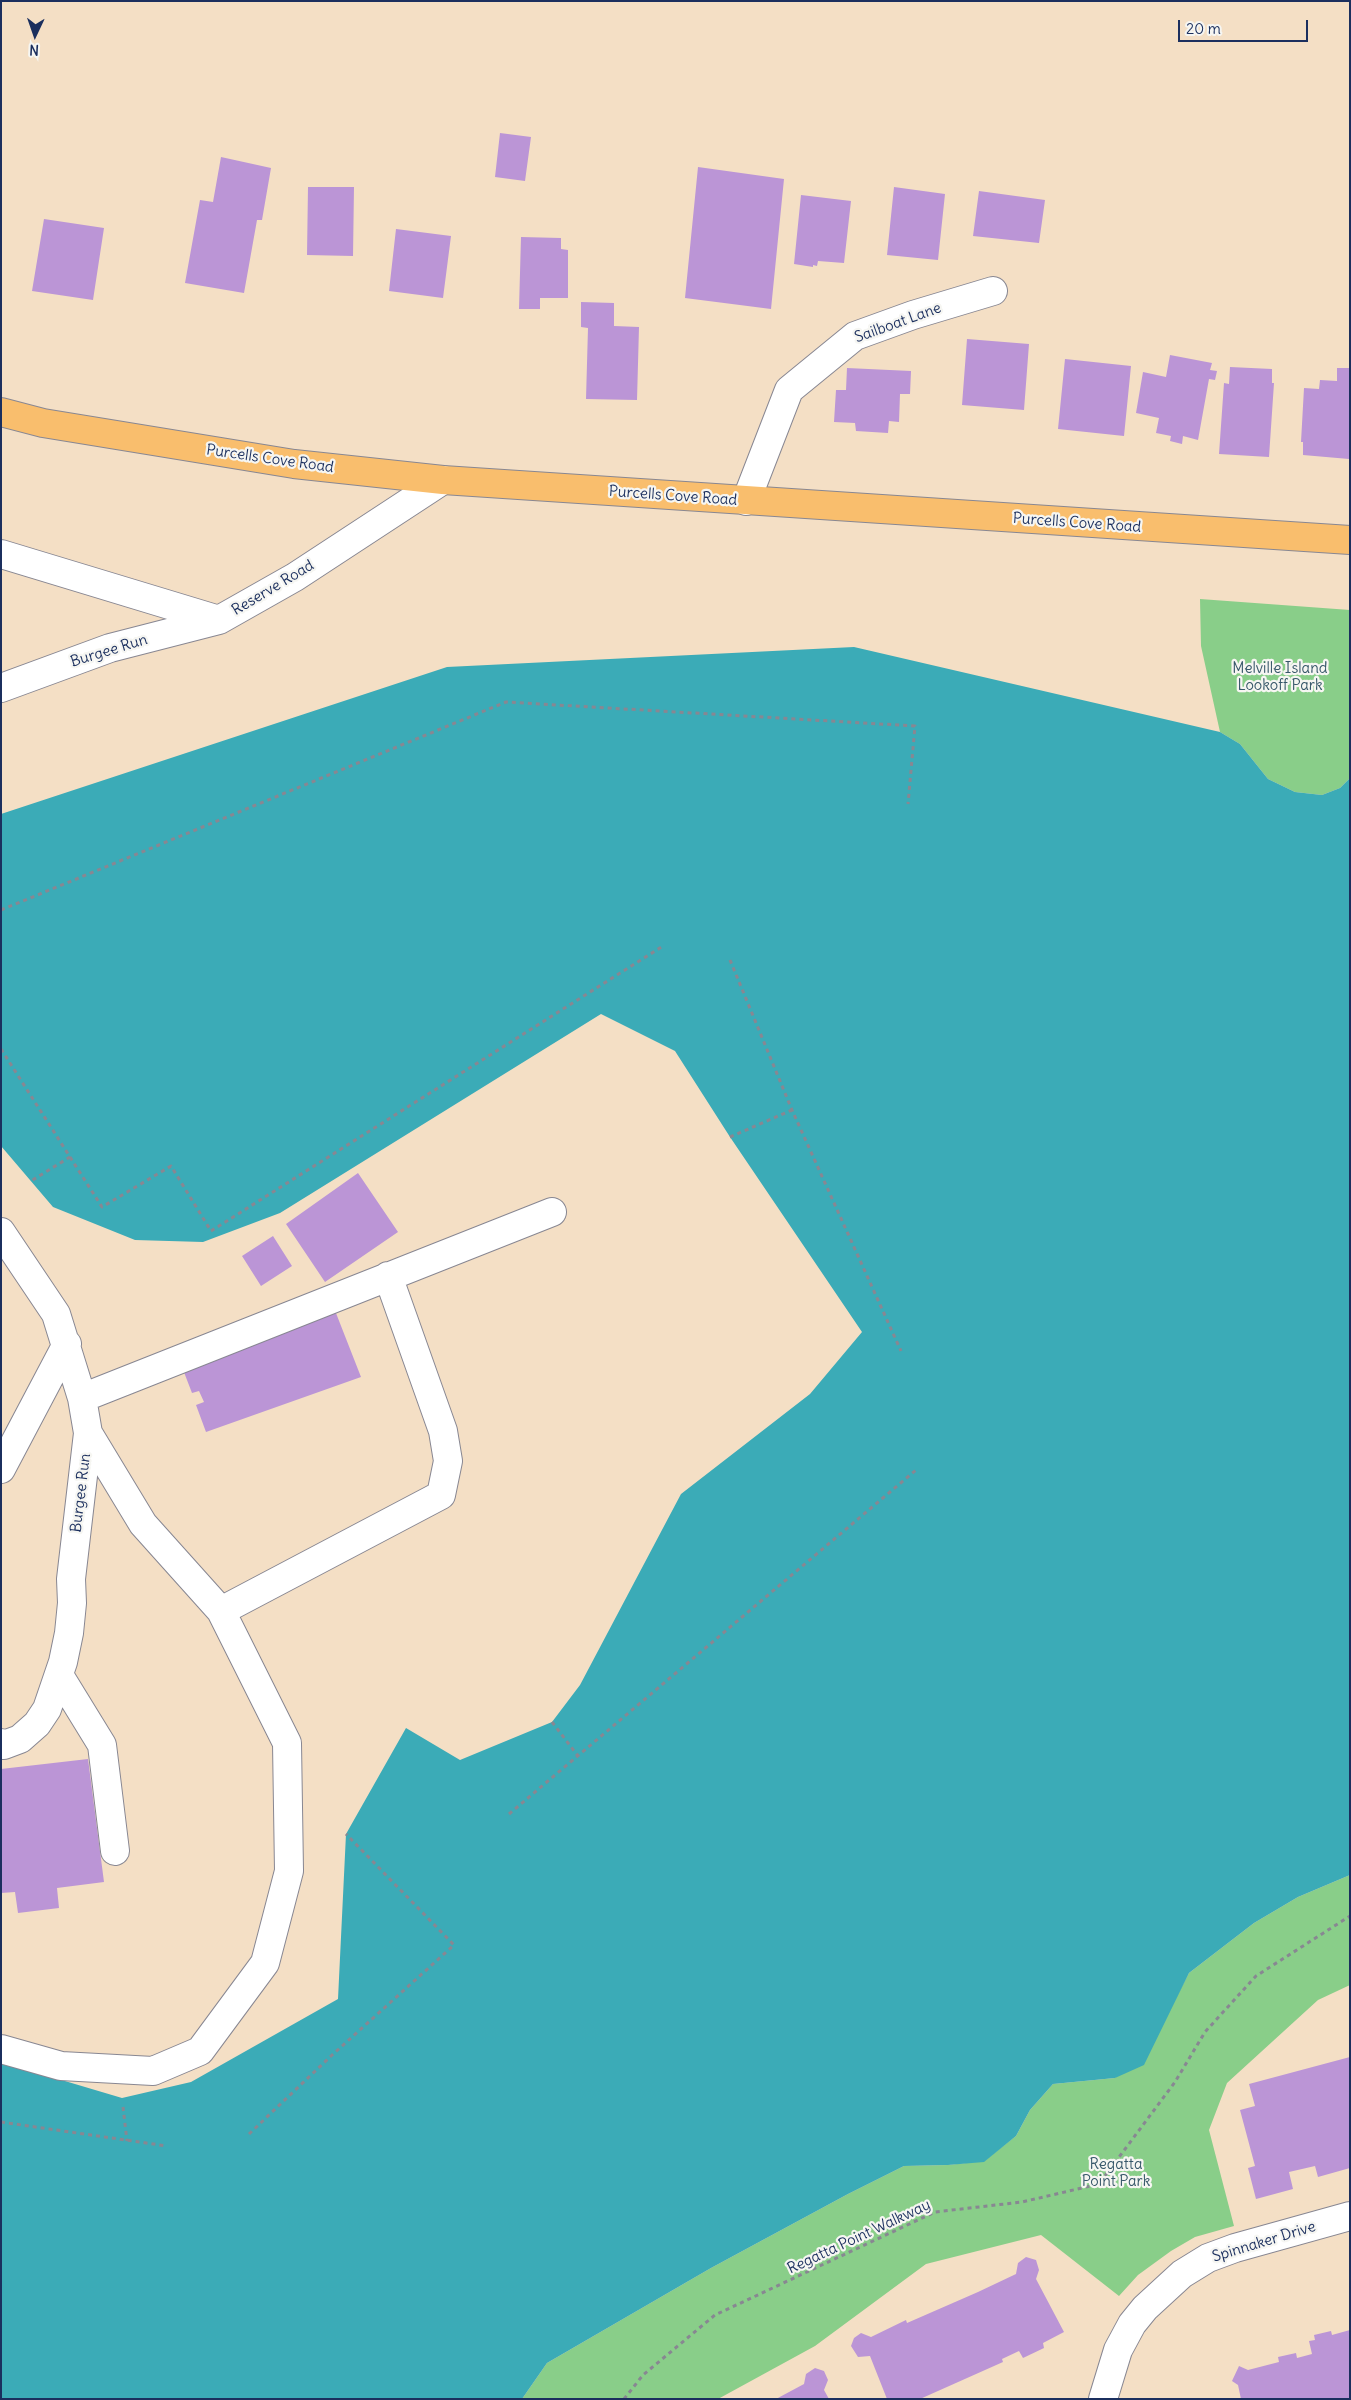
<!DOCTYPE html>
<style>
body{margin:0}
#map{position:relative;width:1351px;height:2400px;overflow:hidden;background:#f4dfc5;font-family:Delius,sans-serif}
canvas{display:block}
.frame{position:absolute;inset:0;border:2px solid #1b2f5e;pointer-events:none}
.north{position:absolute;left:10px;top:10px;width:50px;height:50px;-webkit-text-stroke:4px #f6f6f2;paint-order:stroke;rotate:183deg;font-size:14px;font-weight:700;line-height:20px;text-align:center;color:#1b2f5e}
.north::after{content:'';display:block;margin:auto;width:18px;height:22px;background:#1b2f5e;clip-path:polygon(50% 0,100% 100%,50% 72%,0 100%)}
.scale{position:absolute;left:1178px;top:20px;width:130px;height:22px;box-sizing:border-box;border:2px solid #1b2f5e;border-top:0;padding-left:6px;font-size:15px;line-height:18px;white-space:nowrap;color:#1b2f5e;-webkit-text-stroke:4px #f6f6f2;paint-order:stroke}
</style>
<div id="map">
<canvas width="1351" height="2400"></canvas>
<div class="frame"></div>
<div class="north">N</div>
<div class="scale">20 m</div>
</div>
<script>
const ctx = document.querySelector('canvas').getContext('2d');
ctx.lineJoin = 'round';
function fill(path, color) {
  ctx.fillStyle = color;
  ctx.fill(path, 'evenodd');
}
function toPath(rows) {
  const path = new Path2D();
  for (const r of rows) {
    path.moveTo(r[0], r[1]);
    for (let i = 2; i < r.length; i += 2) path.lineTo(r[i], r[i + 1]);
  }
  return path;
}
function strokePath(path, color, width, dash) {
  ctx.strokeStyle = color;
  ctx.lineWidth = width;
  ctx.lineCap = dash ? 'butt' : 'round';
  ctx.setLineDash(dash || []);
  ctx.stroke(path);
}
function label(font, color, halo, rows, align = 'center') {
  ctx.font = font + ' Delius,sans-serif';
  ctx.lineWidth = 4.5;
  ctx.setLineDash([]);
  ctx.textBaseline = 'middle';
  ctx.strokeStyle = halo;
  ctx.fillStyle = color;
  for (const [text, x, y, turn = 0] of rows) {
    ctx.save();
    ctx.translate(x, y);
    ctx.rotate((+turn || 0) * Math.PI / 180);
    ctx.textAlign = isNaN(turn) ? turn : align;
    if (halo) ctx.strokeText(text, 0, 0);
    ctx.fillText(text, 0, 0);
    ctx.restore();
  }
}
fill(toPath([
 [1200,599,1350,610,1350,778,1340,788,1322,795,1295,792,1268,779,1240,744,1220,732,1201,646],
 [1350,1875,1350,1985,1318,2000,1227,2083,1209,2130,1234,2226,1195,2237,1171,2251,1138,2275,1119,2296,1041,2235,926,2264,815,2346,718,2399,522,2399,547,2363,711,2268,848,2194,904,2166,948,2165,984,2161,1016,2136,1030,2110,1053,2084,1115,2078,1166,2017,1189,1973,1254,1923,1298,1897]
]), '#89ce89');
fill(toPath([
 [854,647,1220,732,1240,744,1268,779,1295,792,1322,795,1340,788,1350,778,1350,1875,1298,1897,1254,1923,1189,1973,1144,2065,1115,2078,1053,2084,1030,2110,1016,2136,984,2162,948,2165,904,2166,848,2194,711,2268,547,2363,522,2399,1,2399,1,2062,122,2098,191,2082,338,1999,346,1834,406,1728,460,1760,552,1722,580,1685,681,1494,810,1394,862,1332,730,1137,675,1051,601,1014,280,1213,203,1242,135,1240,53,1207,1,1146,1,814,447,667]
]), '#3babb7');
fill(toPath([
 [500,133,531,137,525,181,495,177],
 [221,157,271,168,262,220,257,220,244,293,185,283,200,200,213,202],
 [698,167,784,179,771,309,685,298],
 [308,187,354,187,353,256,307,255],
 [894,187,945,194,938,260,887,255],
 [979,191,1045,200,1039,243,973,236],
 [801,195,851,201,844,263,818,261,817,266,813,265,813,267,794,264],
 [44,219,104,228,93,300,32,291],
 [396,229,451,236,443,298,389,291],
 [521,237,561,238,561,249,568,250,568,298,540,298,540,309,519,309],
 [581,302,614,303,614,326,639,327,637,400,586,399,588,328,581,327],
 [967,339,1029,344,1024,410,962,405],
 [1170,355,1212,363,1210,370,1217,371,1215,380,1209,379,1198,440,1183,436,1182,444,1170,441,1171,436,1156,433,1159,418,1136,413,1143,372,1166,377],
 [1065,359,1131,366,1124,436,1058,429],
 [1230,367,1272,369,1272,383,1274,383,1269,457,1219,454,1224,383,1229,384],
 [847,368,911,371,910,394,900,394,899,422,889,421,888,433,856,431,855,423,834,422,836,390,846,390],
 [1337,368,1350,368,1349,459,1303,455,1303,442,1301,442,1304,388,1319,389,1320,380,1337,381],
 [358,1173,398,1232,325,1282,286,1224],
 [273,1236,292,1266,261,1286,242,1256],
 [334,1308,361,1377,206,1432,196,1405,204,1402,199,1391,192,1393,182,1367],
 [88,1759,104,1882,57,1888,59,1908,18,1913,15,1892,1,1893,1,1769],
 [1350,2057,1350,2168,1318,2177,1315,2166,1289,2172,1293,2189,1256,2199,1248,2168,1255,2166,1240,2110,1255,2106,1249,2084],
 [1026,2257,1036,2260,1039,2270,1036,2279,1064,2332,1043,2343,1044,2348,1023,2358,1019,2351,1002,2359,1003,2362,920,2399,887,2399,870,2356,858,2357,851,2346,854,2338,861,2333,871,2337,906,2320,907,2323,978,2292,1016,2274,1018,2263],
 [1350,2330,1350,2399,1241,2399,1238,2385,1232,2381,1239,2366,1248,2370,1279,2362,1278,2357,1296,2353,1297,2358,1312,2354,1309,2341,1315,2340,1314,2335,1331,2331,1332,2335],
 [815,2368,824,2371,828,2380,824,2390,829,2399,776,2399,804,2384,806,2374]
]), '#bb95d6');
const minor = toPath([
 [746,501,789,390,855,336,913,315,993,291],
 [1,554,219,620],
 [1,688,110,648,219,620,295,577,443,480],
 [1,1232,56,1314,82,1398,88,1433,71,1579,72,1603,69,1633,63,1662,47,1709,37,1724,20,1739,4,1745,1,1743],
 [82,1398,552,1212],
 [1,1469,67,1344],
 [221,1611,441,1495,448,1461,443,1431,388,1276],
 [59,1675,102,1745,115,1851],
 [1,2049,61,2066,153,2071,200,2051,265,1963,289,1871,287,1743,221,1611,143,1524,88,1433],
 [1103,2399,1118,2350,1132,2324,1145,2308,1182,2274,1208,2258,1235,2248,1350,2216]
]);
const major = toPath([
 [1,412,43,423,294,464,443,480,1350,540]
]);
strokePath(minor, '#888792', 30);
strokePath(major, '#888792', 30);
strokePath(toPath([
 [1,910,506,702,915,726,908,804],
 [730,960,792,1110,901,1351],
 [1,1049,70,1157,31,1181],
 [730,1137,792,1110],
 [70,1157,102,1207,171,1166,211,1231,663,946],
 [552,1722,578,1756],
 [509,1814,916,1470],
 [123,2107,127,2141],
 [1,2122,167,2146],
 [249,2134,331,2056,454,1945,346,1834],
 [624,2399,643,2375,715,2315,935,2212,1022,2202,1099,2184,1175,2082,1205,2032,1256,1976,1350,1916]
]), '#888792', 3, [4, 4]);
strokePath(minor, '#fff', 28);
strokePath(major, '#f9be6d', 28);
label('15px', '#1b2f5e', '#f6f6f2', [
 ["Sailboat Lane",898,323,-20],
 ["Purcells Cove Road",270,459,8],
 ["Purcells Cove Road",673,496,4],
 ["Purcells Cove Road",1077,523,4],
 ["Reserve Road",273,588,-31],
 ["Burgee Run",109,651,-17],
 ["Burgee Run",81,1493,-83],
 ["Regatta Point Walkway",859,2237,-25],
 ["Spinnaker Drive",1264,2242,-17]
]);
label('15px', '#365769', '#f6f6f2', [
 ["Melville Island",1280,669],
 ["Lookoff Park",1280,686],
 ["Regatta",1116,2165],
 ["Point Park",1116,2182]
]);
</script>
